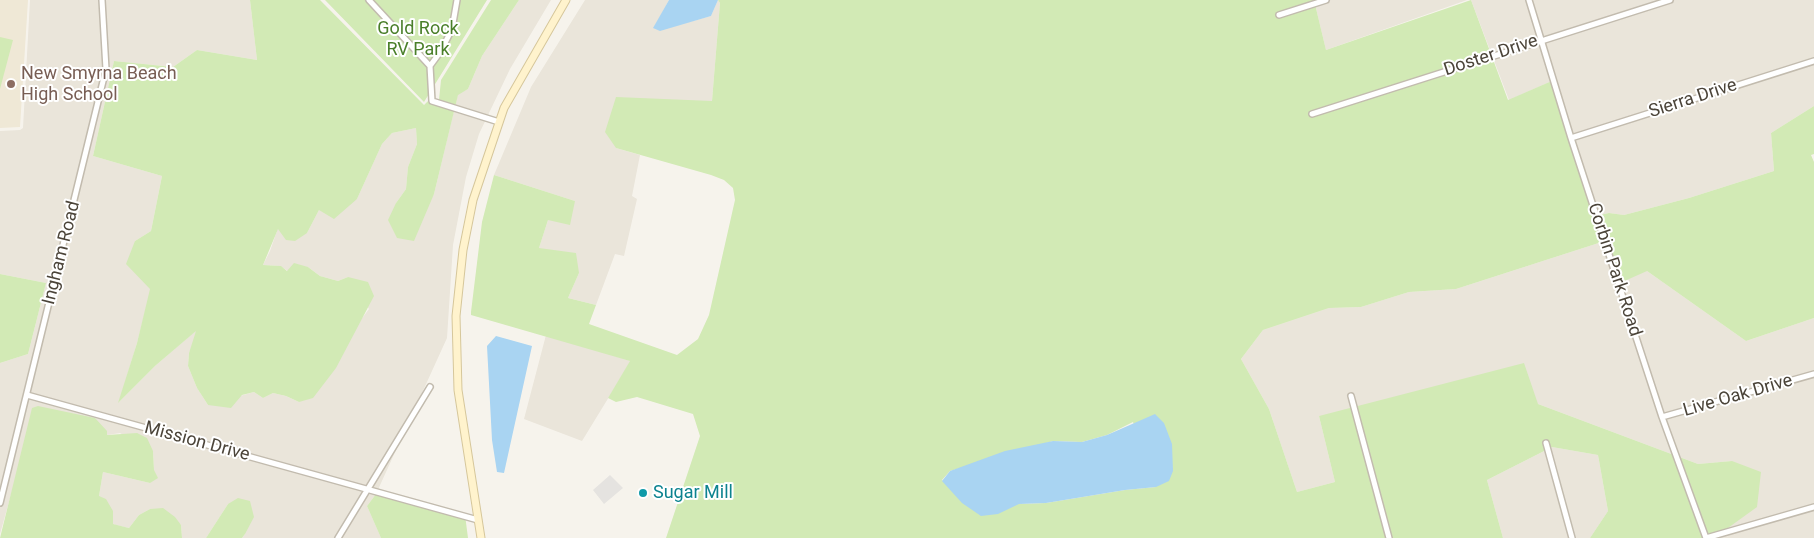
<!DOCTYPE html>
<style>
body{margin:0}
canvas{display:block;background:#f6f3ec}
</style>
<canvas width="1814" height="538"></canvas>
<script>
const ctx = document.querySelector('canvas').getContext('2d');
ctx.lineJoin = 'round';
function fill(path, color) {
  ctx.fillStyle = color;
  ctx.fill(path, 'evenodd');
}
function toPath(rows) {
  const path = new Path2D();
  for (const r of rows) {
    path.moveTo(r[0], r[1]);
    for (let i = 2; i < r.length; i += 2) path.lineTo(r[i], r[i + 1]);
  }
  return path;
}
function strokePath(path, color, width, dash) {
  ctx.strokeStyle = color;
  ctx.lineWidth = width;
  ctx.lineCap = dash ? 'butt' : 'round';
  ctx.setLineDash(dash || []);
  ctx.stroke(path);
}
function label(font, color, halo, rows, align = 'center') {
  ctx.font = font + ' Roboto,sans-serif';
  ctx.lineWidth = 4;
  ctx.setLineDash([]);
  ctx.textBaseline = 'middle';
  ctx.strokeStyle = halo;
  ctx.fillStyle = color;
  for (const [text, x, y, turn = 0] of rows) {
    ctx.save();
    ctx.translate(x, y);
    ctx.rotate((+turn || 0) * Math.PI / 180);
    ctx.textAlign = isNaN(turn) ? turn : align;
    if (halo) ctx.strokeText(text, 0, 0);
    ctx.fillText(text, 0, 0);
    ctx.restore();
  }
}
fill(toPath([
 [30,0,250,0,257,60,197,50,173,67,114,61,93,156,162,176,151,231,135,241,151,289,137,343,119,402,155,366,199,328,189,353,188,366,197,388,208,405,254,392,263,398,273,393,286,396,299,402,369,309,348,277,338,281,320,276,308,267,288,271,280,266,263,265,270,251,278,228,307,233,319,210,357,199,382,144,392,133,416,128,417,144,408,167,406,189,396,203,430,201,434,194,458,94,468,89,482,56,519,0,551,0,510,69,479,134,466,177,453,245,447,338,376,494,367,506,381,538,242,538,245,534,228,504,206,538,182,538,181,525,150,509,139,515,129,528,112,524,99,496,103,472,150,483,154,470,153,451,120,433,107,435,12,491,0,534,0,363,28,354,46,283,0,274,0,131,20,130,23,128],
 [585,0,669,0,654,28,660,30,711,16,718,0,720,3,712,101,616,148,640,155,632,196,637,199,624,256,615,254,596,305,568,298,579,273,539,248,548,220,575,201,494,175,531,87],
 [1314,0,1467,0,1326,50],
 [1471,0,1814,0,1814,106,1771,133,1774,171,1689,198,1624,215,1609,213,1600,215,1554,80,1509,100],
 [1608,240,1647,271,1746,341,1814,318,1814,538,1714,538,1732,461,1698,464,1538,404,1319,416,1335,482,1297,492,1269,409,1241,359,1263,330,1329,308,1361,307,1409,292,1456,289],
 [546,335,631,361,582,441,524,419],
 [1552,447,1598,455,1608,511,1590,538,1503,538,1487,480]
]), '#eae5da');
fill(toPath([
 [0,0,28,0,20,127,0,128]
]), '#efe8d6');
fill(toPath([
 [250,0,320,0,424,105,429,100,439,100,441,80,491,0,519,0,482,56,468,89,458,95,434,194,414,241,397,238,388,220,396,203,406,189,408,167,417,144,416,128,392,133,382,144,357,199,334,219,319,210,307,233,295,241,286,240,278,229,263,265,281,266,287,271,294,263,308,267,320,276,338,281,348,277,368,282,374,296,336,368,313,398,299,402,286,396,273,393,263,398,254,392,242,395,231,408,208,405,197,388,188,366,189,353,196,331,155,366,118,403,137,343,150,289,126,264,135,241,151,231,162,176,93,156,114,61,173,67,197,50,257,60],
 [325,0,487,0,424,102],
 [718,0,1314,0,1326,50,1471,0,1508,100,1554,80,1600,215,1609,213,1624,215,1689,198,1774,171,1771,133,1814,106,1814,154,1811,155,1814,162,1814,318,1746,341,1647,271,1620,283,1608,240,1456,289,1409,292,1361,307,1329,308,1263,330,1241,359,1269,409,1297,492,1335,482,1319,416,1524,363,1538,404,1698,464,1732,461,1761,472,1757,507,1714,538,1590,538,1608,511,1598,455,1552,447,1487,480,1503,538,666,538,700,436,693,414,637,397,616,402,608,398,630,361,471,315,471,312,482,222,494,175,575,201,570,225,548,220,539,248,576,253,579,273,568,298,596,305,589,324,677,355,698,339,709,315,735,200,733,188,724,180,711,175,616,148,605,132,616,97,712,101,720,3],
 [1133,422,1156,487,1125,490,1046,503,1019,504,950,488,942,480,950,471,1053,441,1082,442,1107,435],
 [0,37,13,40,0,89],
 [0,274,46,283,28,354,0,363],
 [38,406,95,418,107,431,107,435,137,433,147,438,153,451,154,470,158,478,150,483,103,472,99,496,106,499,113,511,113,524,129,528,139,515,150,509,163,508,175,517,181,525,182,538,0,538,32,408],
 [376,494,465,515,468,538,381,538,367,506],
 [238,498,250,501,254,517,245,534,242,538,206,538,228,504]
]), '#d2eab5');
fill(toPath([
 [610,475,623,488,604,504,593,490]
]), '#e5e3e0');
fill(toPath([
 [669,0,718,0,711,16,660,31,653,28],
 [496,336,532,346,504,473,497,472,492,440,487,346],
 [1155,414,1164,423,1172,444,1173,471,1169,481,1156,487,1125,490,1046,503,1019,504,998,514,981,516,962,503,942,481,950,471,1005,451,1053,441,1082,442,1107,435]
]), '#a9d4f2');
const street = toPath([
 [369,0,430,66,432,101,499,122],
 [1529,0,1571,138,1662,417,1706,538],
 [1279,15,1326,0],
 [430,66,441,51,452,29,457,0],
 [1312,114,1670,0],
 [1571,138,1814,61],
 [27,395,478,520],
 [1351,396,1389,538],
 [1662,417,1814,374],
 [1546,443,1572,538],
 [0,503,106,69,102,0],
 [338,538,430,387],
 [1706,538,1814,507]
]);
const secondary = toPath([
 [481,538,458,390,456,316,463,250,473,200,504,108,566,0]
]);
strokePath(street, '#c2bbae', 8);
strokePath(secondary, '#d6c79b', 9);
strokePath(street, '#fff', 5);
strokePath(secondary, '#fff3cd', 7);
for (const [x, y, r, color] of [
 [11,84,5,"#8d6e63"],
 [643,493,5,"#0f9aa8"]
]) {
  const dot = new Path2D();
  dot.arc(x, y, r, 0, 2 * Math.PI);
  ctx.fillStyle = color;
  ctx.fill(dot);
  strokePath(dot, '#fff', 2);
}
label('18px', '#4a7f2a', '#fff', [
 ["Gold Rock",418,29],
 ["RV Park",418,50]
]);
label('18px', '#4b4439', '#fff', [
 ["Doster Drive",1491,56,-18],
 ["Sierra Drive",1693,99,-18],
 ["Ingham Road",62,253,-76],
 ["Corbin Park Road",1614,270,72],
 ["Live Oak Drive",1738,396,-16],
 ["Mission Drive",197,442,15]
]);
label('18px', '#785e54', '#fff', [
 ["New Smyrna Beach",21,74],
 ["High School",21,95]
], 'left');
label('18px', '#0d838f', '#fff', [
 ["Sugar Mill",653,493]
], 'left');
</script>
